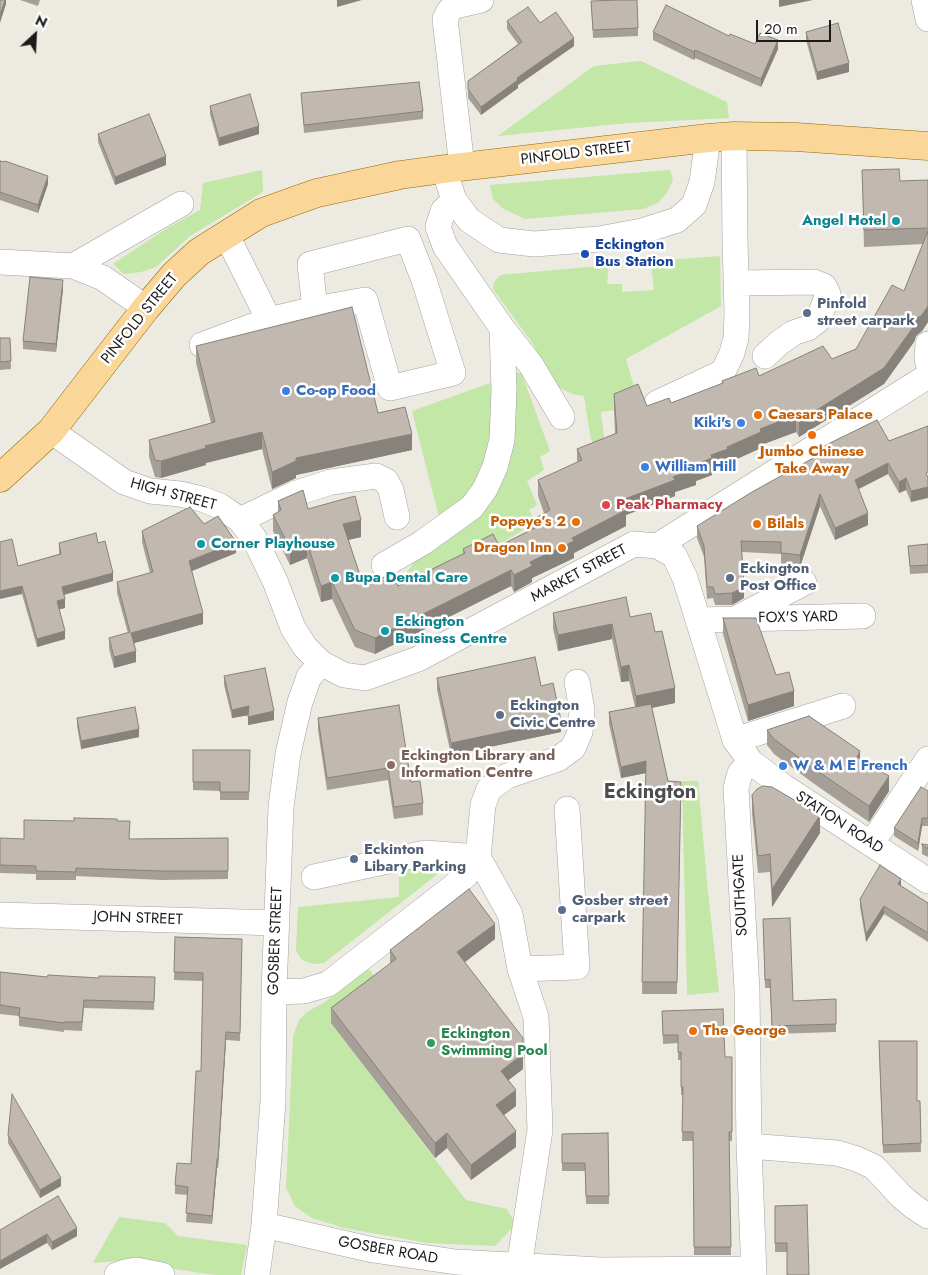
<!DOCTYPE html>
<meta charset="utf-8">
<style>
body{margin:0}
#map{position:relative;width:928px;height:1275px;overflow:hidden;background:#edeae1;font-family:Jost,sans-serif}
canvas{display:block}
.north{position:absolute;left:10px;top:10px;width:50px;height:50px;-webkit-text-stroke:4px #fff;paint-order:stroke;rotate:25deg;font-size:14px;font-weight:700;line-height:20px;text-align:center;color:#1b1b1b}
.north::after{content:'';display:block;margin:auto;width:18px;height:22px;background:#1b1b1b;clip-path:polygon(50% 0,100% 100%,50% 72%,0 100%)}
.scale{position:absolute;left:756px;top:20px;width:75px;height:22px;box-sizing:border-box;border:2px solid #1b1b1b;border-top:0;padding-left:6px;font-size:15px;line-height:18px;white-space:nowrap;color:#1b1b1b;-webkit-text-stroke:4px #fff;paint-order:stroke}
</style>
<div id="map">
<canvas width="928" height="1275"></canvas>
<div class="north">N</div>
<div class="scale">20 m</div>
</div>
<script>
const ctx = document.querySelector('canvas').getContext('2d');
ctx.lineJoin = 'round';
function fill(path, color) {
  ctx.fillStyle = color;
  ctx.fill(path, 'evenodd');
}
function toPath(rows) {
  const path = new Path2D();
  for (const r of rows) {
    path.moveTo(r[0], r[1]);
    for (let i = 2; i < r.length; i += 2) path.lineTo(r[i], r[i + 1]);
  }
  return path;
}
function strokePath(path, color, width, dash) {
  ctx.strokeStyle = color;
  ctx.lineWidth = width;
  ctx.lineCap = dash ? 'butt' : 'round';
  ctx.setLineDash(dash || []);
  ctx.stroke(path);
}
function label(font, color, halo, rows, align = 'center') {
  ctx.font = font + ' Jost,sans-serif';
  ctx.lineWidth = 5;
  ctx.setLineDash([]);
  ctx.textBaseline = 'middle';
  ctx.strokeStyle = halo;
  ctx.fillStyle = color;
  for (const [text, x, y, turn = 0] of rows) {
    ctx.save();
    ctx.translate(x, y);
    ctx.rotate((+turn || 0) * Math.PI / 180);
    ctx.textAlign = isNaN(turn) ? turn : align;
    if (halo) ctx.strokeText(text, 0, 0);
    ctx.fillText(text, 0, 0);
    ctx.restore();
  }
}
fill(toPath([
 [641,61,727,102,729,118,628,123,498,136,594,66],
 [262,170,263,192,190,236,156,267,141,272,124,274,113,264,169,227,200,210,203,183],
 [670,170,673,179,670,187,665,195,658,203,643,209,525,219,502,208,493,199,490,185],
 [720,256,721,306,626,359,638,401,614,410,601,412,606,453,591,440,584,396,572,394,558,387,546,371,533,344,493,289,494,282,500,275,609,265,607,284,622,284,622,292,654,290,651,264,665,260],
 [521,372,550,451,540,457,544,470,527,481,537,505,529,510,536,522,492,549,409,591,403,577,420,555,444,537,412,411],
 [682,781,698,781,707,882,719,992,687,995],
 [453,862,324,963,313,964,302,960,296,951,298,907,399,897,399,863],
 [369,969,382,985,332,1024,466,1200,507,1209,516,1224,495,1246,428,1243,344,1228,312,1218,295,1206,286,1188,293,1036,299,1020,307,1012,325,1002],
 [119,1217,165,1223,178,1236,247,1245,241,1275,215,1275,120,1261,93,1263]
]), '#c2e7a7');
const minor = toPath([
 [924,0,928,19],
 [462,167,445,19,449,11,455,6,481,0],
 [444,169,454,200,469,220,499,240,534,244,599,239,642,231,677,220,694,205,702,182,708,138],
 [454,200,443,211,438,227,445,246,502,328,531,365,562,417],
 [226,234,269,320],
 [0,262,73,266,103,278,146,308],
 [73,266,181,204],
 [737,283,814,282,824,286,828,294,818,320,808,328,793,333,779,343,765,356],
 [928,344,927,359,928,363],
 [202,345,269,320,315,309,365,300,390,388,453,373,424,280,408,239,310,264,315,309],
 [657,403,723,372,732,353,736,338,737,313,735,240,734,136],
 [51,431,124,482,150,491,180,494,202,499,220,506,240,520,254,538,275,581,293,628,305,647,321,663,344,675,365,678,418,659,634,544,657,546,928,376],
 [240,520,294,494,331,482,376,476,386,481,391,490,397,517],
 [657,546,674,555,685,578,735,740,751,762,784,787,928,881],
 [384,565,422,543,472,507,485,489,495,467,502,440,504,390,502,328],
 [739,617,804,583],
 [699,620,863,616],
 [735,740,843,706],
 [751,762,740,773,736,788,747,991,749,1146,754,1275],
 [871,844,928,759],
 [478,857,510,914,520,969,536,1017,540,1130,519,1267],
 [314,877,425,853,478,857],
 [0,915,277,923],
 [520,969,577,967,567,809],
 [274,992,304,991,328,984,453,887,466,875,478,857,483,805,489,789,507,776,558,759,573,748,580,732,582,710,577,682],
 [749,1146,837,1153,857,1159,874,1167,901,1196,914,1207,928,1216],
 [264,1225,373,1250,456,1262,600,1270,754,1269],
 [117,1275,125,1272,136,1270,162,1275],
 [257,1275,264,1225,273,1101,274,992,281,807,288,754,300,702,309,677,321,663]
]);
const major = toPath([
 [0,478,51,431,146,308,174,275,199,252,261,213,297,200,317,193,400,175,444,169,708,138,734,136,796,137,928,146]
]);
strokePath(minor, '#a2a2a2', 26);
strokePath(major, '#906b03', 29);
strokePath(minor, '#fff', 25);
strokePath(major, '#fad799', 28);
fill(toPath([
 [20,0,40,0,38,6],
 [591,1,638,28,638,36,593,38],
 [507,21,540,23,574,46,518,85,518,88,481,115,468,98,468,81,518,44,507,29],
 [653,32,729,36,755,44,778,49,761,87,695,58,694,60,653,40],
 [806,32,849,72,817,80,806,40],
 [301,93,423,111,423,119,304,133],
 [210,106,259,134,219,146,210,114],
 [98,134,166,165,115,185,98,142],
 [0,161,5,162,48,184,38,213,0,200],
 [862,170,900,181,928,180,928,322,922,331,916,336,914,342,884,384,799,437,796,432,761,445,761,448,728,463,728,466,712,471,712,475,696,481,696,485,675,492,675,496,626,515,626,526,574,553,574,558,532,578,532,582,514,592,511,586,375,654,355,647,332,599,321,602,307,558,290,565,273,531,273,515,278,512,278,501,308,509,361,537,348,540,364,587,398,586,463,554,463,549,499,546,532,529,532,520,544,513,538,496,538,480,577,463,577,449,615,434,614,410,614,394,647,406,671,403,722,384,722,381,759,376,832,359,856,349,904,291,923,244,864,247],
 [63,289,56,352,23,349,23,341],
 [0,338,10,338,11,369,0,370],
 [196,346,378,413,412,450,296,475,296,478,272,489,262,449,206,463,206,465,161,478,155,477,149,457,149,440,211,423,196,363],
 [928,426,911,502,906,490,899,493,888,474,858,489,868,525,835,540,820,506,800,567,781,565,781,554,742,552,744,598,732,605,715,605,713,598,707,599,704,557,697,538,697,526,813,458,813,453,889,441],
 [204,524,236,553,192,571,203,624,134,643,136,662,114,668,109,649,109,638,128,633,117,593,117,582,150,573,142,542,142,531],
 [59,543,98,543,113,581,64,595,65,608,59,609,65,639,37,647,22,594,18,566,59,554],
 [928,544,928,573,910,574,908,546],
 [553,613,630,617,655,632,675,703,652,708,668,781,681,782,677,994,642,994,646,773,621,778,609,724,609,712,635,707,629,681,621,682,612,639,558,651,553,628],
 [723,618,776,675,794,706,748,721,723,634],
 [224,676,274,720,248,725,249,715,232,718,224,685],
 [437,678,541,686,561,732,451,755,437,690],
 [77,718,139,737,81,749,77,726],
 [318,718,411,782,423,803,423,815,394,819,388,780,327,790,318,730],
 [767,730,860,759,889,791,869,822,813,783,774,754,767,745],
 [193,750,250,750,249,800,220,800,220,791,193,790],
 [928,791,928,826,922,826,918,851,894,836,894,828],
 [752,795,820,833,772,907,770,872,758,873,752,813],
 [74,821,117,821,130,839,228,838,228,879,161,880,76,876,76,880,36,880,36,874,0,873,0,838,24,839],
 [922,845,928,845,928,857,922,854],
 [901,887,928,903,928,942,884,914,866,942,860,907,860,899],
 [763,919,793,1001,836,999,836,1032,772,1034,770,988,765,988],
 [175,937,242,939,240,1041,226,1040,218,1168,217,1168,212,1224,186,1222,188,1195,175,1194,175,1185,191,1164,201,1071,203,981,174,980],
 [495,939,465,962,523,1069,508,1080,516,1106,504,1115,516,1147,471,1180,447,1148,435,1158,331,1023,331,1008,390,964,390,950],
 [0,972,47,977,99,978,155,977,154,1010,84,1008,82,1031,64,1030,64,1032,19,1026,19,1016,0,1014],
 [662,1011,725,1057,732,1057,732,1141,729,1141,731,1255,694,1255,693,1141,682,1141,683,1095,681,1095,681,1060,678,1060,678,1043,663,1044],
 [879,1050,917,1101,920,1101,921,1152,883,1153],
 [608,1133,609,1204,586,1204,585,1171,562,1171,562,1134],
 [8,1135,61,1186,40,1198,8,1143],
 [807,1205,787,1252,775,1252,775,1206],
 [0,1230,77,1236,52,1250,47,1243]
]), '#a69f97');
fill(toPath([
 [5,0,6,0,6,4,0,23,0,15],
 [337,0,362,0,337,7],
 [779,0,813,0,779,7],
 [574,38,574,46,518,85,518,88,481,115,481,107,517,78],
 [778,40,778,49,761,87,761,79],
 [695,50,695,58,694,60,694,52],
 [849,63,849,72,817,80,817,72],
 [259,126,259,134,219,146,219,138],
 [166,156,166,165,115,185,115,177],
 [48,176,48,184,38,213,38,205],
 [63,280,63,289,56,352,56,344],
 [928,306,928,322,922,331,916,336,914,342,884,384,799,437,799,421,916,319],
 [796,415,796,432,761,445,761,448,728,463,728,466,712,471,712,475,696,481,696,485,675,492,675,496,626,515,626,526,574,553,574,558,532,578,532,582,514,592,514,575,530,562,572,538,622,500,673,477,760,429],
 [262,432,262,449,206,463,206,465,161,478,161,461,205,446],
 [412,434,412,450,296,475,296,478,272,489,272,472,296,458],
 [888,463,888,474,855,491,855,480],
 [906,478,906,490,899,493,899,482],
 [928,487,928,498,911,502,911,491],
 [820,494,820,506,800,567,800,555],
 [868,513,868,525,835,540,835,528],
 [361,520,361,537,343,541,343,524],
 [236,542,236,553,189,572,189,561],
 [307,542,307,558,290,565,290,548],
 [511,570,511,586,375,654,375,638],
 [113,573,113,581,62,595,62,587],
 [332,582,332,599,321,602,321,586],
 [22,586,22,594,0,599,0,591],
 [744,587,744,598,732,605,732,593],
 [65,599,65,608,57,610,57,601],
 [203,613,203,624,131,644,131,633],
 [612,624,612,639,558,651,558,635],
 [65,631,65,639,37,647,37,639],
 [136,651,136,662,114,668,114,657],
 [629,665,629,681,621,682,621,667],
 [675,688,675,703,636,711,636,696],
 [794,691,794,706,748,721,748,705],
 [249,706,249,715,232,718,232,710],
 [274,711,274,720,248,725,248,717],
 [561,720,561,732,451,755,451,743],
 [139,729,139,737,81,749,81,741],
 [860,751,860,767,857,757],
 [646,761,646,773,621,778,621,767],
 [889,776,889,791,869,822,869,806],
 [820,815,820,833,772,907,772,889],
 [922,818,922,826,918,851,918,843],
 [901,879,901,887,898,884],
 [884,906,884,914,866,942,866,934],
 [495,924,495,939,457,968,457,952],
 [226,1032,226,1040,218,1168,218,1159],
 [523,1054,523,1069,501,1086,501,1071],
 [516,1090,516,1106,496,1121,496,1105],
 [516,1131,516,1147,471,1180,471,1165],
 [447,1133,447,1148,435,1158,435,1143],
 [217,1159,217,1168,212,1224,212,1216],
 [61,1178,61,1186,40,1198,40,1190],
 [77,1228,77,1236,52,1250,52,1242],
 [47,1234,47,1243,0,1269,0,1261]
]), '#87827b');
const building = toPath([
 [0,0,5,0,0,15,0,0],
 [620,0,637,0,638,28,593,30,591,1,620,0],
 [666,5,729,36,730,34,755,44,760,33,778,40,761,79,695,50,694,52,653,32,666,5],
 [528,7,540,23,556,12,574,38,517,78,518,80,481,107,468,89,468,81,522,42,507,21,528,7],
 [838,23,849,63,817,72,806,32,838,23],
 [419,82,423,111,304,125,301,93,419,82],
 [250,94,259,126,219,138,210,106,250,94],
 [149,114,166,156,115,177,98,134,149,114],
 [0,161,5,162,5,161,48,176,38,205,0,192,0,161],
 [899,169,900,181,928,180,928,228,864,230,862,170,899,169],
 [928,231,928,306,922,315,916,319,914,326,884,368,799,421,796,415,760,429,761,432,727,447,728,449,711,455,712,458,694,465,696,468,673,477,675,480,622,500,626,510,572,538,574,541,530,562,532,566,514,575,511,570,375,638,355,630,332,582,321,586,307,542,290,548,273,515,281,510,278,501,303,490,308,509,355,496,361,520,343,524,364,587,392,573,398,586,465,553,463,549,493,534,499,546,535,528,532,520,550,510,538,480,582,460,577,449,617,433,614,394,638,384,647,406,669,398,671,403,723,383,722,381,756,368,759,376,823,346,832,359,856,349,892,285,904,291,928,231],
 [30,277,63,280,56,344,23,341,30,277],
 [352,307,378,413,405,407,412,434,296,458,296,461,272,472,262,432,205,446,206,448,161,461,155,460,149,440,215,422,196,346,352,307],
 [0,338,10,338,11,361,0,362,0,338],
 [877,420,889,441,928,426,928,472,926,473,928,478,928,487,911,491,906,478,899,482,888,463,855,480,868,513,835,528,820,494,800,555,781,553,781,542,741,541,744,587,732,593,715,594,713,587,707,587,704,546,697,526,752,492,815,457,813,453,828,444,877,420],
 [190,507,204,524,218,516,236,542,189,561,203,613,131,633,136,651,114,657,109,638,130,632,117,582,153,572,142,531,190,507],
 [96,533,98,543,105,541,113,573,62,587,65,599,57,601,65,631,37,639,22,586,0,591,0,542,12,539,18,566,61,554,59,543,96,533],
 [928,544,928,565,910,566,908,546,928,544],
 [626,597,630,617,651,613,655,632,662,631,675,688,636,696,629,665,621,667,612,624,558,635,553,613,626,597],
 [723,618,756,618,776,675,789,672,794,691,748,705,723,618],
 [535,657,541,686,553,683,561,720,451,743,437,678,535,657],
 [265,668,274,711,248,717,249,706,232,710,224,676,265,668],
 [651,704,668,781,681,782,677,982,642,982,646,761,621,767,609,712,651,704],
 [399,705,411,782,420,781,423,803,394,807,388,768,327,778,318,718,399,705],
 [135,707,139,729,81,741,77,718,135,707],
 [809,716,860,751,857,757,889,776,869,806,813,768,774,739,767,730,809,716],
 [193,750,250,750,249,792,220,792,220,782,193,782,193,750],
 [763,786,772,787,820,815,772,889,770,854,758,856,752,795,757,789,763,786],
 [921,787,928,791,928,818,922,818,918,843,894,828,921,787],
 [74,818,117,819,117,821,130,821,129,839,228,838,228,871,161,871,76,868,76,872,36,871,36,866,0,865,0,838,24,839,24,820,74,821,74,818],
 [922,844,928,845,928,849,922,845,922,844],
 [880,865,901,879,898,884,928,903,928,933,884,906,866,934,860,899,880,865],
 [469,889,495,924,457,952,523,1038,523,1054,501,1071,516,1090,496,1105,516,1131,471,1165,447,1133,435,1143,331,1008,396,959,390,950,469,889],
 [790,918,793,1001,836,999,836,1024,772,1026,770,979,765,980,763,919,790,918],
 [175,937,242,939,240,1033,226,1032,218,1159,217,1159,212,1216,186,1213,188,1187,175,1185,177,1163,191,1164,196,1071,201,1071,203,973,174,972,175,937],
 [0,972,47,977,48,975,99,978,99,976,155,977,154,1002,84,1000,82,1022,64,1022,64,1023,19,1017,20,1008,0,1005,0,972],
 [723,1009,725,1057,732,1057,732,1132,729,1132,731,1247,694,1247,693,1132,682,1132,683,1087,681,1087,681,1052,678,1052,678,1035,663,1035,662,1011,723,1009],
 [879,1041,917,1041,917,1101,920,1101,921,1143,883,1145,879,1041],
 [12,1094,61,1178,40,1190,8,1135,12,1094],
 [608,1133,609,1196,586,1196,585,1163,562,1163,562,1134,608,1133],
 [58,1196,77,1228,52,1242,47,1234,0,1261,0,1230,58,1196],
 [807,1205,809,1275,787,1275,787,1243,775,1243,775,1206,807,1205]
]);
fill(building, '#c1b9b0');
strokePath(building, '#87827b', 1);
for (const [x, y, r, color] of [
 [896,221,5,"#0f9aa8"],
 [585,254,5,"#1a4fb4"],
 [807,313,5,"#5c6f8a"],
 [286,391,5,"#3f7fe0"],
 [758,415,5,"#e8710a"],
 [741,423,5,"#3f7fe0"],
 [812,435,5,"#e8710a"],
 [645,467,5,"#3f7fe0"],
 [606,505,5,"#e0444e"],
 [576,522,5,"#e8710a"],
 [757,524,5,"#e8710a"],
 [201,544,5,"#0f9aa8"],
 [562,548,5,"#e8710a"],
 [335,578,5,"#0f9aa8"],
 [730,578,5,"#5c6f8a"],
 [385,631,5,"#0f9aa8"],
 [500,715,5,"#5c6f8a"],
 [391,765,5,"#8d6e63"],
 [783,766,5,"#3f7fe0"],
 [354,859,5,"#5c6f8a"],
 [562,910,5,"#5c6f8a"],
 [693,1031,5,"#e8710a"],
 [431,1043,5,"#2e9e5b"]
]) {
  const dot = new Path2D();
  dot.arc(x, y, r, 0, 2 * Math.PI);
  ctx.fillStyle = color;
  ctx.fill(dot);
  strokePath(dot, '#fff', 2);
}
label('15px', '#1b1b1b', '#fff', [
 ["PINFOLD STREET",576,154,-7],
 ["PINFOLD STREET",140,319,-51],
 ["HIGH STREET",173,495,15],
 ["MARKET STREET",579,574,-28],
 ["FOX'S YARD",798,618,-1],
 ["STATION ROAD",839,823,33],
 ["SOUTHGATE",741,895,-93],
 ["JOHN STREET",138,919,2],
 ["GOSBER STREET",276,941,-88],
 ["GOSBER ROAD",388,1251,10]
]);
label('bold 15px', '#0d838f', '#fff', [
 ["Angel Hotel",886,221,"right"],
 ["Corner Playhouse",211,544],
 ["Bupa Dental Care",345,578],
 ["Eckington",395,622],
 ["Business Centre",395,639]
], 'left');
label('bold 15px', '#164399', '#fff', [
 ["Eckington",595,245],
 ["Bus Station",595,262]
], 'left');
label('bold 15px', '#4e5e75', '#fff', [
 ["Pinfold",817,304],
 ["street carpark",817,321],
 ["Eckington",740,569],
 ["Post Office",740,586],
 ["Eckington",510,706],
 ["Civic Centre",510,723],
 ["Eckinton",364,850],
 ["Libary Parking",364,867],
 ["Gosber street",572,901],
 ["carpark",572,918]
], 'left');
label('bold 15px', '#366cbe', '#fff', [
 ["Co-op Food",296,391],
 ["Kiki's",731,423,"right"],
 ["William Hill",655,467],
 ["W & M E French",793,766]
], 'left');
label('bold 15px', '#c56008', '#fff', [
 ["Caesars Palace",768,415],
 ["Jumbo Chinese",812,452,"center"],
 ["Take Away",812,469,"center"],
 ["Popeye’s 2",566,522,"right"],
 ["Bilals",767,524],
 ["Dragon Inn",552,548,"right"],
 ["The George",703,1031]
], 'left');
label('bold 15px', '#be3a42', '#fff', [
 ["Peak Pharmacy",616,505]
], 'left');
label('bold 15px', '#785e54', '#fff', [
 ["Eckington Library and",401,756],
 ["Information Centre",401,773]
], 'left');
label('bold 15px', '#27864d', '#fff', [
 ["Eckington",441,1034],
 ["Swimming Pool",441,1051]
], 'left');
label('bold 20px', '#4e4e4e', '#fff', [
 ["Eckington",650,793]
]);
</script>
